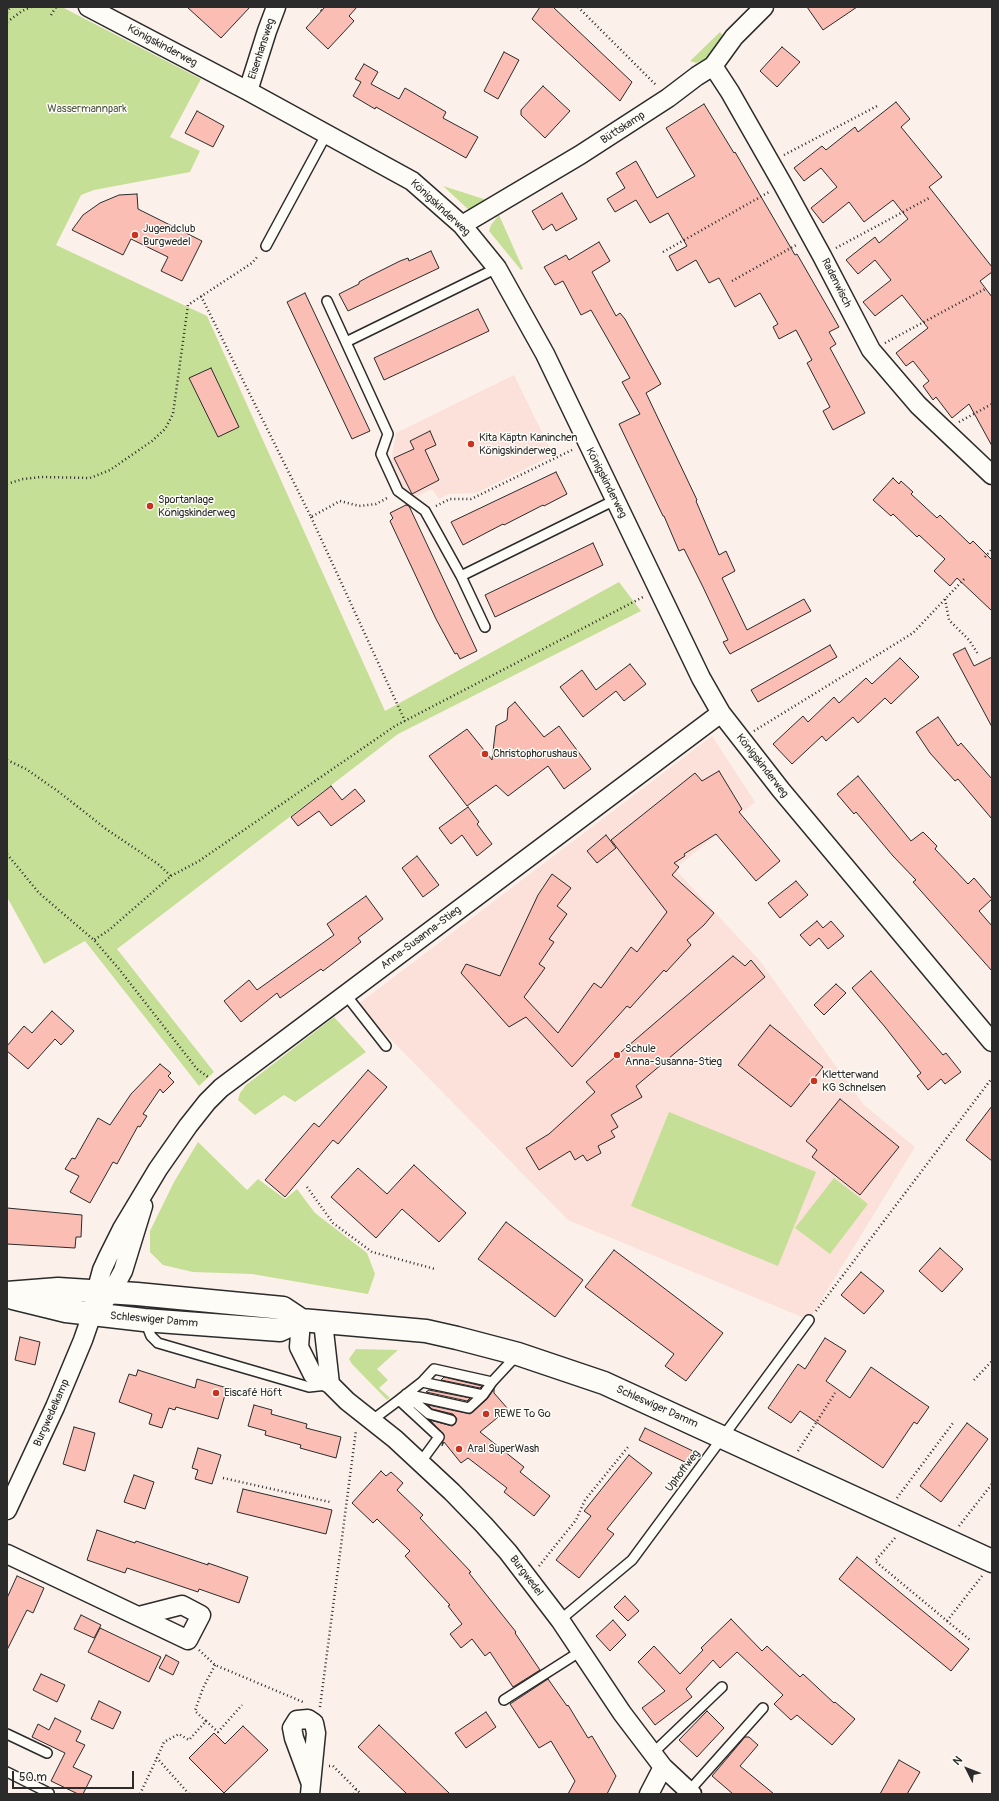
<!DOCTYPE html>
<meta charset="utf-8">
<style>
body{margin:0}
#map{position:relative;width:999px;height:1801px;overflow:hidden;background:#fcf0ea;font-family:Pangolin,sans-serif}
canvas{display:block}
.frame{position:absolute;inset:0;border:8px solid #2b2b2b;pointer-events:none}
.north{position:absolute;left:947px;top:1749px;width:40px;height:40px;-webkit-text-stroke:3px #fdfcf7;paint-order:stroke;rotate:312deg;font-size:11px;font-weight:700;line-height:16px;text-align:center;color:#2b2b2b}
.north::after{content:'';display:block;margin:auto;width:14px;height:18px;background:#2b2b2b;clip-path:polygon(50% 0,100% 100%,50% 72%,0 100%)}
.scale{position:absolute;left:12px;top:1771px;width:122px;height:18px;box-sizing:border-box;border:2px solid #2b2b2b;border-top:0;padding-left:5px;font-size:12px;line-height:14px;white-space:nowrap;color:#2b2b2b;-webkit-text-stroke:3px #fdfcf7;paint-order:stroke}
</style>
<div id="map">
<canvas width="999" height="1801"></canvas>
<div class="frame"></div>
<div class="north">N</div>
<div class="scale">50 m</div>
</div>
<script>
const ctx = document.querySelector('canvas').getContext('2d');
ctx.lineJoin = 'round';
function fill(path, color) {
  ctx.fillStyle = color;
  ctx.fill(path, 'evenodd');
}
function toPath(rows) {
  const path = new Path2D();
  for (const r of rows) {
    path.moveTo(r[0], r[1]);
    for (let i = 2; i < r.length; i += 2) path.lineTo(r[i], r[i + 1]);
  }
  return path;
}
function strokePath(path, color, width, dash) {
  ctx.strokeStyle = color;
  ctx.lineWidth = width;
  ctx.lineCap = dash ? 'butt' : 'round';
  ctx.setLineDash(dash || []);
  ctx.stroke(path);
}
function label(font, color, halo, rows, align = 'center') {
  ctx.font = font + ' Pangolin,sans-serif';
  ctx.lineWidth = 3;
  ctx.setLineDash([]);
  ctx.textBaseline = 'middle';
  ctx.strokeStyle = halo;
  ctx.fillStyle = color;
  for (const [text, x, y, turn = 0] of rows) {
    ctx.save();
    ctx.translate(x, y);
    ctx.rotate((+turn || 0) * Math.PI / 180);
    ctx.textAlign = isNaN(turn) ? turn : align;
    if (halo) ctx.strokeText(text, 0, 0);
    ctx.fillText(text, 0, 0);
    ctx.restore();
  }
}
fill(toPath([
 [514,375,553,455,476,493,449,494,439,499,432,489,414,498,402,494,391,462,396,433],
 [712,736,755,802,675,869,760,961,864,1105,915,1147,809,1320,568,1220,357,1005]
]), '#fbe1da');
fill(toPath([
 [7,7,62,7,201,79,170,137,200,151,190,172,94,190,81,195,56,245,207,316,385,711,619,582,641,611,398,734,117,949,214,1072,199,1086,85,941,44,964,7,897],
 [720,32,724,37,711,57,696,63,690,61],
 [443,186,490,201,476,209,469,210],
 [499,215,523,269,521,270,489,231,491,225],
 [334,1017,366,1052,295,1102,284,1095,255,1115,238,1100,240,1093,246,1085],
 [669,1112,816,1172,778,1266,631,1206],
 [198,1142,247,1190,258,1179,285,1199,297,1189,315,1213,367,1253,375,1274,368,1294,252,1274,193,1272,163,1265,150,1252,150,1231,174,1182],
 [834,1178,868,1204,830,1254,795,1228],
 [147,1303,293,1319,252,1317,145,1309],
 [356,1349,398,1350,377,1369,388,1380,379,1388,390,1398,387,1400,352,1364,349,1359]
]), '#c6df96');
const building = toPath([
 [187,7,250,7,221,38,187,7],
 [325,7,357,7,349,16,354,21,328,49,306,28,325,7],
 [540,7,553,7,632,82,620,101,532,19,540,7],
 [807,7,857,7,823,30,807,7],
 [782,47,800,62,777,87,760,71,782,47],
 [504,52,519,60,498,99,484,91,504,52],
 [364,64,378,72,371,84,399,99,405,88,446,112,443,118,478,137,466,158,376,107,375,109,353,96,361,82,355,79,364,64],
 [543,86,570,111,545,138,521,115,521,110,543,86],
 [896,102,910,119,901,127,942,177,929,187,992,267,992,272,980,281,992,297,992,446,969,404,952,418,936,397,933,400,923,386,929,381,913,361,906,366,896,353,928,328,902,295,875,316,863,302,891,280,875,260,858,274,846,260,875,237,879,243,908,219,893,200,864,222,849,202,823,223,811,208,837,187,821,168,804,181,794,168,822,146,826,150,855,127,858,132,896,102],
 [704,104,734,153,735,152,795,255,797,254,839,327,829,332,836,344,830,348,865,413,833,430,823,411,830,407,807,363,812,360,796,330,779,339,773,327,778,324,760,293,735,307,719,278,709,283,696,260,677,271,669,256,687,246,668,213,650,223,636,200,615,212,607,199,625,188,616,173,636,161,657,198,695,176,666,128,704,104],
 [197,111,224,126,213,147,185,133,197,111],
 [562,193,577,219,556,231,552,224,543,230,532,211,562,193],
 [137,194,138,209,202,241,182,281,161,271,168,257,131,239,123,255,72,230,83,215,100,203,119,195,137,194],
 [599,242,610,261,592,272,616,316,620,313,625,319,661,384,646,393,697,500,696,501,719,555,726,551,735,571,722,578,747,630,804,599,811,611,730,654,723,642,728,640,703,587,684,549,679,551,664,516,663,516,619,424,640,414,622,382,630,378,591,310,581,315,563,281,555,285,544,267,566,255,569,260,599,242],
 [431,251,439,268,348,311,339,294,359,284,359,282,368,277,400,261,408,258,409,261,431,251],
 [305,293,370,431,352,439,287,302,305,293],
 [478,309,489,331,384,380,374,358,478,309],
 [211,368,239,427,218,437,189,378,211,368],
 [430,431,436,445,425,450,439,480,412,494,394,458,414,449,410,441,430,431],
 [556,472,567,494,544,506,543,505,504,525,503,524,463,545,451,522,556,472],
 [893,478,899,484,901,481,913,492,911,494,937,518,940,515,970,544,973,541,992,560,992,611,957,578,950,586,934,571,945,559,919,535,917,537,893,514,891,516,873,500,893,478],
 [406,505,409,506,477,651,460,659,457,653,455,654,436,619,390,521,393,518,390,513,406,505],
 [593,543,603,565,495,617,485,595,593,543],
 [830,645,837,657,758,702,751,690,830,645],
 [965,648,974,666,992,657,992,727,953,654,965,648],
 [900,658,919,677,891,704,885,698,858,723,853,717,826,741,822,736,792,764,773,744,803,716,808,722,834,697,839,703,866,678,872,684,900,658],
 [630,664,646,684,624,701,616,691,583,717,560,687,582,670,596,690,630,664],
 [515,702,544,737,559,726,591,769,564,789,548,766,508,796,496,785,467,806,429,756,467,729,492,760,496,726,507,720,508,708,515,702],
 [938,717,958,746,961,743,992,779,992,819,958,779,955,781,930,753,916,732,938,717],
 [719,771,742,809,739,812,780,861,756,881,716,834,684,854,685,856,674,863,679,867,672,875,714,913,704,925,687,940,691,945,666,972,664,970,630,1008,627,1006,572,1067,526,1017,509,1027,461,973,466,964,500,976,538,895,552,874,571,888,557,906,567,914,549,939,554,942,539,964,545,968,524,997,558,1033,594,983,601,988,631,947,637,952,667,912,611,840,695,773,702,781,719,771],
 [858,776,911,841,923,832,937,846,935,849,968,884,974,878,992,899,979,911,992,926,992,971,913,882,916,880,893,856,856,812,854,814,837,794,858,776],
 [331,786,342,800,355,789,365,801,331,826,319,811,298,826,291,817,331,786],
 [468,807,479,822,477,824,492,844,477,856,462,835,451,844,439,828,468,807],
 [606,835,616,848,597,863,587,851,606,835],
 [417,856,439,885,423,897,402,868,417,856],
 [796,881,808,895,780,918,768,903,796,881],
 [366,896,383,919,358,938,361,942,323,971,321,969,280,998,277,993,241,1022,224,1001,249,980,257,990,334,935,327,924,366,896],
 [817,921,823,928,831,921,844,936,828,949,819,938,810,946,800,935,817,921],
 [733,956,745,966,751,960,765,977,636,1086,642,1097,611,1115,618,1127,611,1131,615,1137,598,1146,601,1153,587,1161,583,1155,575,1160,570,1151,539,1170,526,1148,549,1134,595,1092,586,1082,733,956],
 [871,971,943,1055,946,1053,961,1072,945,1084,941,1079,928,1090,917,1076,921,1073,885,1027,852,988,871,971],
 [836,984,846,993,824,1015,814,1005,836,984],
 [52,1011,74,1031,61,1045,55,1039,28,1069,7,1051,7,1046,24,1026,32,1033,52,1011],
 [770,1025,823,1067,791,1107,738,1065,770,1025],
 [160,1064,171,1073,168,1076,174,1082,163,1093,160,1089,143,1114,147,1116,140,1127,138,1126,117,1164,113,1162,90,1203,70,1192,79,1176,65,1169,72,1158,75,1159,98,1118,110,1125,131,1094,160,1064],
 [368,1070,387,1087,338,1144,333,1140,285,1197,265,1180,314,1123,319,1127,368,1070],
 [840,1099,899,1147,860,1195,812,1157,817,1150,806,1141,840,1099],
 [992,1106,992,1161,966,1140,992,1106],
 [414,1165,466,1213,439,1242,402,1209,376,1238,331,1197,358,1168,387,1194,414,1165],
 [7,1208,82,1215,81,1237,76,1237,75,1248,7,1244,7,1208],
 [506,1222,583,1280,555,1317,478,1259,506,1222],
 [940,1248,963,1269,942,1292,919,1271,940,1248],
 [614,1250,723,1333,686,1381,665,1366,674,1354,585,1287,614,1250],
 [861,1272,884,1291,864,1314,841,1295,861,1272],
 [20,1337,40,1342,35,1365,15,1360,20,1337],
 [825,1338,846,1351,826,1381,850,1398,871,1367,929,1407,917,1424,914,1422,883,1468,800,1411,791,1423,768,1408,798,1364,805,1369,825,1338],
 [138,1370,195,1388,197,1379,227,1388,218,1419,176,1407,175,1410,169,1408,162,1428,149,1424,152,1414,119,1402,129,1374,136,1376,138,1370],
 [444,1377,482,1386,480,1388,441,1380,444,1377],
 [494,1389,494,1393,508,1409,480,1432,524,1467,520,1472,550,1496,534,1516,504,1492,507,1488,468,1458,461,1463,444,1442,442,1446,444,1435,430,1420,452,1426,455,1424,457,1419,453,1414,432,1409,428,1405,470,1414,487,1399,494,1389],
 [429,1390,470,1398,467,1401,426,1392,429,1390],
 [254,1405,272,1410,271,1414,307,1424,306,1428,341,1437,336,1458,300,1448,301,1445,265,1435,266,1431,248,1426,254,1405],
 [967,1423,988,1439,941,1502,920,1486,967,1423],
 [74,1427,95,1433,85,1471,63,1464,74,1427],
 [645,1428,695,1452,689,1464,639,1440,645,1428],
 [198,1448,221,1455,212,1484,195,1479,198,1470,192,1468,198,1448],
 [629,1455,652,1473,607,1529,614,1534,579,1578,556,1560,591,1516,584,1511,629,1455],
 [381,1471,386,1476,391,1472,403,1483,397,1490,423,1515,420,1518,471,1572,469,1573,516,1632,515,1633,540,1670,513,1687,490,1652,485,1656,472,1639,461,1648,450,1634,462,1624,448,1606,450,1605,405,1556,410,1551,377,1519,373,1523,352,1503,381,1471],
 [134,1475,154,1482,145,1509,124,1502,134,1475],
 [243,1489,332,1510,326,1534,237,1512,243,1489],
 [97,1530,135,1543,136,1541,208,1565,208,1563,248,1577,239,1603,199,1589,198,1592,127,1568,125,1573,87,1560,97,1530],
 [857,1557,969,1649,951,1671,839,1579,857,1557],
 [17,1576,44,1588,33,1613,27,1610,7,1650,7,1598,17,1576],
 [625,1596,639,1611,628,1621,614,1607,625,1596],
 [81,1615,101,1625,94,1638,74,1629,81,1615],
 [731,1619,762,1651,767,1646,800,1677,803,1674,834,1703,835,1702,855,1719,832,1745,797,1715,791,1720,774,1704,783,1695,737,1652,720,1668,713,1660,686,1689,692,1697,655,1725,642,1708,665,1691,638,1662,654,1646,680,1674,703,1650,701,1648,731,1619],
 [613,1620,626,1635,610,1651,596,1636,613,1620],
 [100,1628,161,1657,149,1682,88,1652,100,1628],
 [166,1655,179,1662,173,1675,159,1668,166,1655],
 [41,1674,65,1685,57,1702,33,1690,41,1674],
 [548,1679,567,1706,568,1705,588,1738,592,1736,616,1776,607,1794,568,1794,575,1781,551,1741,539,1748,510,1704,548,1679],
 [99,1701,121,1712,113,1729,91,1719,99,1701],
 [707,1711,724,1728,697,1757,679,1740,707,1711],
 [486,1712,496,1727,466,1748,455,1733,486,1712],
 [55,1718,81,1731,76,1741,85,1745,73,1767,92,1776,83,1794,78,1794,51,1781,65,1753,32,1737,38,1724,49,1730,55,1718],
 [379,1725,406,1751,450,1794,407,1794,358,1747,379,1725],
 [243,1726,268,1750,224,1793,189,1758,214,1733,225,1744,243,1726],
 [745,1737,749,1737,758,1745,740,1766,774,1794,733,1794,712,1776,745,1737],
 [899,1760,920,1772,910,1789,907,1794,880,1794,899,1760]
]);
fill(building, '#fabeb5');
strokePath(building, '#2b2b2b', 1);
const service = toPath([
 [266,246,327,133],
 [327,301,388,434,381,454,398,491,425,511,461,576,485,627],
 [346,342,497,268],
 [461,576,615,500],
 [346,995,386,1046],
 [145,1321,151,1336,158,1343,309,1387,327,1385],
 [422,1382,483,1395,492,1382],
 [406,1394,469,1408,483,1395],
 [399,1400,422,1382,434,1369,492,1382,518,1354],
 [401,1400,416,1403,429,1414,451,1420],
 [371,1421,399,1400,439,1437,420,1463],
 [560,1620,632,1560,809,1320],
 [504,1700,581,1651],
 [7,1734,47,1753],
 [653,1753,722,1687],
 [7,1772,49,1793],
 [689,1791,763,1708]
]);
const minor = toPath([
 [88,7,248,91,412,181,462,225,497,268,545,354,701,678,721,713,781,790,992,1042],
 [713,66,730,92,783,185,822,256,871,350,918,405,992,475],
 [248,91,267,31,276,7],
 [462,225,580,155,668,98,697,76,713,66,734,37,764,7],
 [104,1301,111,1293,123,1271,143,1206],
 [301,1320,299,1347,313,1375,330,1384,347,1401,395,1439,452,1492,484,1525,508,1552,560,1620,622,1713,663,1767,692,1794],
 [323,1322,330,1384],
 [7,1510,55,1407,83,1340,92,1314,96,1292,102,1270,108,1257,122,1229,158,1169,188,1126,207,1102,221,1088,721,713],
 [7,1554,188,1640,201,1615,182,1605,139,1616],
 [310,1794,316,1733,314,1723,308,1719,297,1720,292,1728,294,1738,311,1784],
 [649,1794,663,1767]
]);
const secondary = toPath([
 [7,1293,58,1289,137,1294,283,1308,301,1320,426,1331,457,1338,518,1354,604,1383,992,1561],
 [13,1298,66,1311,144,1320,280,1330,301,1320]
]);
strokePath(service, '#2b2b2b', 12);
strokePath(minor, '#2b2b2b', 21);
strokePath(secondary, '#2b2b2b', 25);
strokePath(toPath([
 [318,7,322,11],
 [578,7,657,86],
 [7,13,10,7],
 [51,15,56,7],
 [7,22,22,11,31,7],
 [784,155,879,105],
 [836,248,931,197],
 [663,252,769,192],
 [732,281,798,244],
 [201,296,311,517,340,501,359,506,376,504,389,497],
 [885,343,985,289],
 [959,422,992,404],
 [7,484,23,479,41,477,90,478,110,470,152,441,165,429,173,414,188,305,252,263,258,256],
 [436,506,450,499,471,499,572,450],
 [311,517,405,721],
 [985,557,992,549],
 [945,599,949,620,969,640,978,654],
 [754,731,913,633,966,577],
 [7,760,26,769,59,792,106,829,158,864,171,876,109,930,94,940],
 [7,854,39,893,94,940,119,969,197,1069,208,1077],
 [171,876,199,861,395,726,643,597],
 [307,1187,333,1223,372,1252,435,1269],
 [816,1311,992,1078],
 [974,1380,992,1361],
 [798,1451,835,1393],
 [223,1478,330,1502],
 [897,1498,953,1423],
 [959,1526,992,1484],
 [895,1538,875,1561,970,1640],
 [539,1566,576,1520,585,1500,628,1447],
 [947,1621,982,1576],
 [199,1650,215,1665,303,1702],
 [320,1707,356,1430],
 [206,1721,218,1732,242,1705],
 [329,1766,333,1766,361,1794],
 [140,1794,157,1758],
 [189,1794,157,1758,164,1742,179,1734,189,1740,206,1721,195,1711,203,1688,215,1665],
 [354,1794,356,1789]
]), '#2b2b2b', 2.5, [1, 3]);
strokePath(service, '#fdfcf7', 9);
strokePath(minor, '#fdfcf7', 18);
strokePath(secondary, '#fdfcf7', 22);
for (const [x, y, r, color] of [
 [135,235,4,"#c8321e"],
 [471,444,4,"#c8321e"],
 [150,506,4,"#c8321e"],
 [485,754,4,"#c8321e"],
 [617,1055,4,"#c8321e"],
 [814,1081,4,"#c8321e"],
 [216,1393,4,"#c8321e"],
 [486,1414,4,"#c8321e"],
 [459,1449,4,"#c8321e"]
]) {
  const dot = new Path2D();
  dot.arc(x, y, r, 0, 2 * Math.PI);
  ctx.fillStyle = color;
  ctx.fill(dot);
  strokePath(dot, '#fdfcf7', 1.5);
}
label('11px', '#2b2b2b', '#fdfcf7', [
 ["Königskinderweg",162,46,28],
 ["Eisenhansweg",262,49,-72],
 ["Büttskamp",623,128,-33],
 ["Königskinderweg",440,208,43],
 ["Radenwisch",836,283,63],
 ["Königskinderweg",606,483,63],
 ["Königskinderweg",762,766,52],
 ["Anna-Susanna-Stieg",421,938,-37],
 ["Schleswiger Damm",154,1320,5],
 ["Schleswiger Damm",657,1407,24],
 ["Burgwedelkamp",52,1413,-66],
 ["Uphoffweg",683,1471,-53],
 ["Burgwedel",526,1576,53]
]);
label('11px', '#525846', '#fdfcf7', [
 ["Wassermannpark",87,109]
]);
label('11px', '#2b2b2b', '#fdfcf7', [
 ["Jugendclub",143,229],
 ["Burgwedel",143,242],
 ["Kita Käptn Kaninchen",479,438],
 ["Königskinderweg",479,451],
 ["Sportanlage",158,500],
 ["Königskinderweg",158,513],
 ["Christophorushaus",493,754],
 ["Schule",625,1049],
 ["Anna-Susanna-Stieg",625,1062],
 ["Kletterwand",822,1075],
 ["KG Schnelsen",822,1088],
 ["Eiscafé Höft",224,1393],
 ["REWE To Go",494,1414],
 ["Aral SuperWash",467,1449]
], 'left');
</script>
